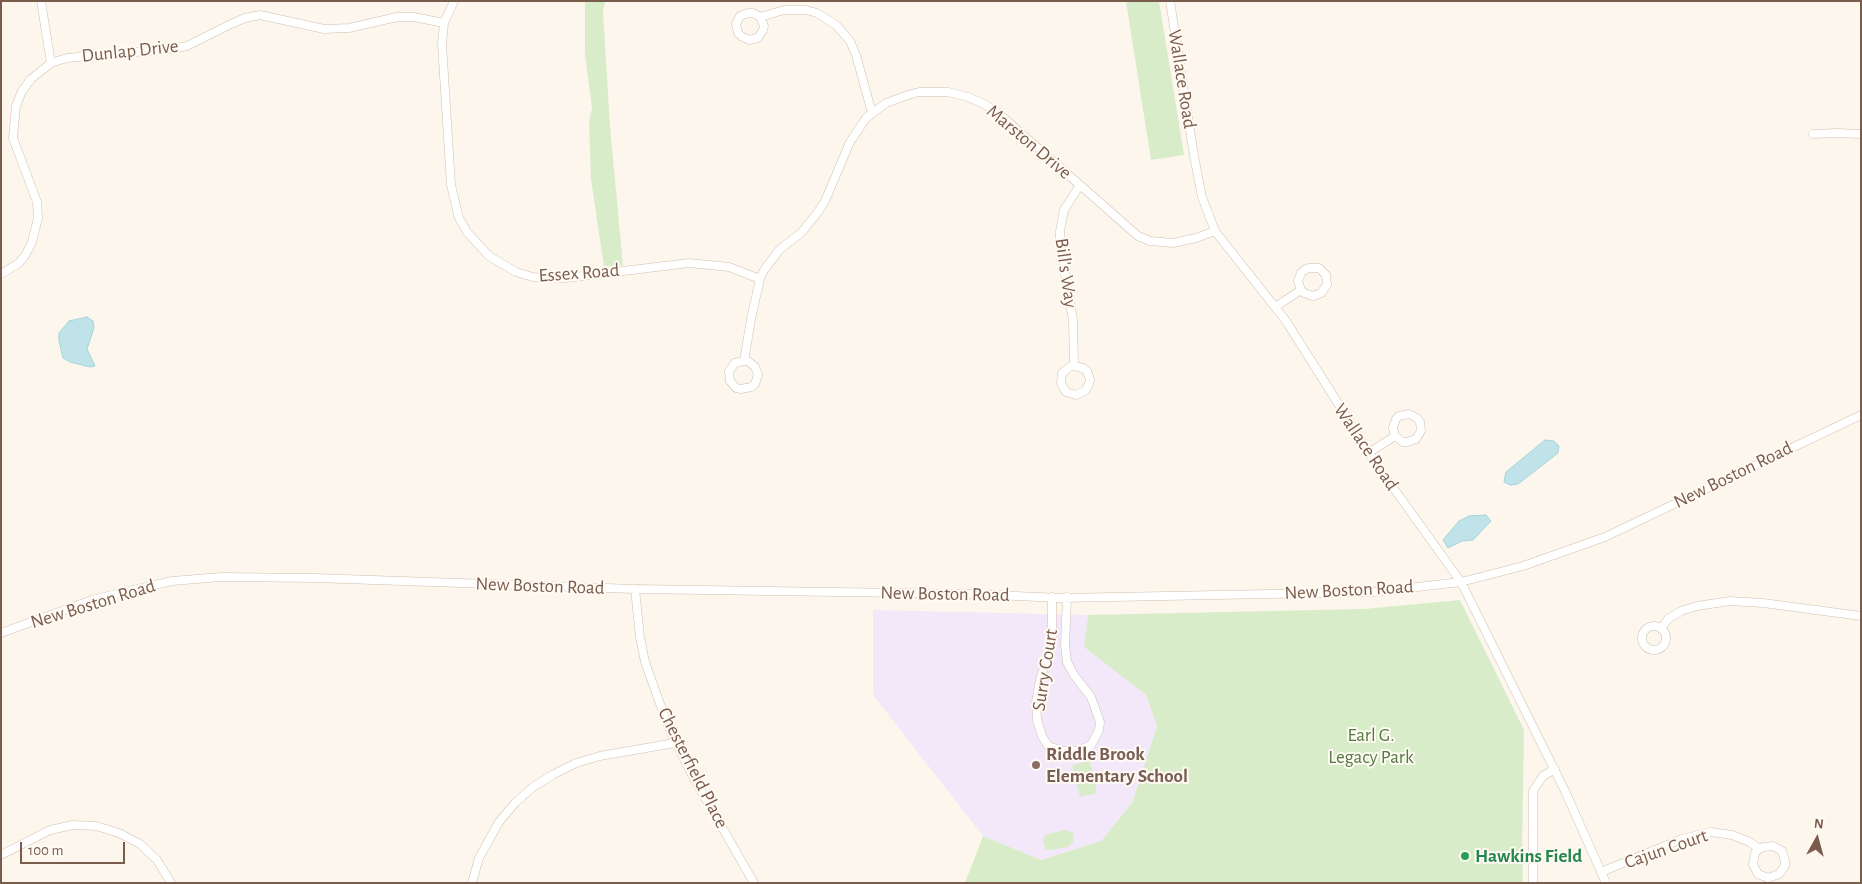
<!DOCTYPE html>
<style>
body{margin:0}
#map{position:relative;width:1862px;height:884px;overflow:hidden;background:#fdf6ec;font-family:"Alegreya Sans",sans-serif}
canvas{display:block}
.frame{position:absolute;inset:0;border:2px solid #7a5c4d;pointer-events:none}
.north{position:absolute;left:1792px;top:814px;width:50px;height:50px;-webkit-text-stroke:4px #fffaf3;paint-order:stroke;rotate:7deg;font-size:14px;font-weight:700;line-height:20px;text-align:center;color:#7a5c4d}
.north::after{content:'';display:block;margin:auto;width:18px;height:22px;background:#7a5c4d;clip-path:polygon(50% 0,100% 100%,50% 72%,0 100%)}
.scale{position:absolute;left:20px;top:842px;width:105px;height:22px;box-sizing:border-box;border:2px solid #7a5c4d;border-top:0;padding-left:6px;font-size:15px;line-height:18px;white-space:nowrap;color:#7a5c4d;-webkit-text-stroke:4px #fffaf3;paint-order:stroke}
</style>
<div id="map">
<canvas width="1862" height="884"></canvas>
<div class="frame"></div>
<div class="north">N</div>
<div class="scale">100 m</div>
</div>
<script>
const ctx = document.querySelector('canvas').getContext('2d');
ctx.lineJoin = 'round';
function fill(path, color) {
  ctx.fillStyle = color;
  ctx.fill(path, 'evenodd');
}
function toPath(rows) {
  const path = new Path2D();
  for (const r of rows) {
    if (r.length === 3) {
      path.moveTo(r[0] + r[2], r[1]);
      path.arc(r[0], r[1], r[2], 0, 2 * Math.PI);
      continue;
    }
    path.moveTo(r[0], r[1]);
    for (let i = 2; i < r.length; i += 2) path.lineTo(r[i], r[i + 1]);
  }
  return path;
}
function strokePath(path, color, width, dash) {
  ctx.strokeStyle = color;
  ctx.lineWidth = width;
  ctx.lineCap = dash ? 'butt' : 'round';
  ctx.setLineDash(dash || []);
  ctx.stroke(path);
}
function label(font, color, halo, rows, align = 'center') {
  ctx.font = font + ' "Alegreya Sans",sans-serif';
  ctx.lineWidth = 4;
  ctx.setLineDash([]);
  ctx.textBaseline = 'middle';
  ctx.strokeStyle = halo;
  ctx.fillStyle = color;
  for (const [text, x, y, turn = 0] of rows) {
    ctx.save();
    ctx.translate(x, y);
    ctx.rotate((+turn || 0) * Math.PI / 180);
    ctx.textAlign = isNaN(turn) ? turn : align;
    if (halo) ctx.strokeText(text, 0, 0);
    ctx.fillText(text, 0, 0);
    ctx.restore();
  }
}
fill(toPath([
 [873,610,1088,615,1084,647,1146,695,1157,726,1132,803,1101,841,1040,860,983,836,873,695]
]), '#f3e8fa');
fill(toPath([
 [585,1,605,1,603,11,610,127,623,265,604,267,591,179,589,122,592,108,585,54],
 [1126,1,1159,1,1184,155,1151,160],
 [1460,600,1524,730,1522,850,1523,883,965,883,983,836,1041,860,1101,841,1132,803,1157,726,1146,695,1084,647,1088,615,1364,609],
 [1090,761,1097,793,1080,797,1072,765],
 [1065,830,1072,832,1074,835,1073,842,1068,847,1050,850,1045,849,1043,840,1045,835]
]), '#d8ecc9');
const water = toPath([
 [87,317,93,321,94,328,87,349,95,366,90,367,70,362,63,358,59,341,59,333,69,321,87,317],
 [1545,440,1554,441,1559,446,1558,453,1518,484,1510,485,1504,482,1506,472,1545,440],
 [1486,515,1491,521,1473,540,1462,541,1448,548,1443,540,1459,521,1469,516,1486,515]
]);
fill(water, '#bfe3e8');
strokePath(water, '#a5d3da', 1);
const minor = toPath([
 [41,1,51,63],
 [454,1,444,23,442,44,451,185,459,218,467,232,489,256,516,272,533,277,566,278,689,263,729,267,760,279],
 [1170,1,1194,156,1202,197,1215,231,1286,321,1377,465,1461,582,1565,791,1606,883],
 [760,17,764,26,763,30,758,38,749,40,741,36,738,33,736,24,740,16,748,13,753,13,760,17,784,10,806,10,817,13,836,25,850,41,856,55,872,113],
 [1813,134,1837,133,1861,134],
 [1,274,19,263,26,254,32,242,38,218,37,202,13,138,16,106,22,91,31,79,51,63,67,58,170,49,187,46,231,24,245,18,260,15,324,29,349,28,397,17,414,17,444,23],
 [1275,307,1301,290,1298,281,1301,273,1304,270,1309,268,1319,268,1326,275,1327,285,1321,293,1313,296,1304,293,1301,290],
 [744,361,748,361,755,367,758,375,755,384,751,387,741,389,736,388,730,381,729,371,735,363,744,361,751,319,760,279,764,270,780,249,801,233,818,212,825,201,850,142,866,118,886,103,908,95,919,92,948,92,968,97,984,104,997,112,1138,236,1150,241,1173,243,1196,238,1215,231],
 [1074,366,1083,368,1087,371,1090,380,1089,384,1085,391,1076,395,1066,392,1061,383,1062,373,1070,367,1074,366,1073,320,1060,245,1060,231,1064,210,1080,185],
 [1370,452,1395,436,1403,442,1407,442,1416,439,1421,431,1420,422,1417,418,1409,414,1399,416,1396,419,1393,428,1395,436],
 [635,589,640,637,645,662,668,726,692,775,754,883],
 [1052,597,1052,643,1040,680,1036,702,1037,720,1042,736,1048,746,1063,751,1078,751,1091,745,1099,730,1100,722,1091,697,1074,675,1067,662,1065,645,1067,597],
 [1654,638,12],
 [1661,629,1668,619,1681,611,1697,606,1730,601,1763,603,1861,616],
 [1,633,92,600,120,593,172,581,221,577,315,578,635,589,971,594,1061,598,1373,592,1461,582,1523,566,1605,537,1861,415],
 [1,855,50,830,73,825,96,826,119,833,140,844,157,860,171,883],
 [1601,872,1682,839,1711,832,1732,835,1750,842,1759,849,1755,853,1753,864,1758,874,1768,878,1779,874,1785,866,1785,861,1782,851,1773,846,1763,847,1759,849],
 [472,883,479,858,499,822,515,803,533,787,554,774,576,763,600,756,675,743],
 [1533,883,1533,791,1543,776,1555,769]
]);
strokePath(minor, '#d1beb0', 9);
strokePath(minor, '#fff', 8);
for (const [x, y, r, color] of [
 [1036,765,5,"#8d6e63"],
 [1465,856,5,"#2e9e5b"]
]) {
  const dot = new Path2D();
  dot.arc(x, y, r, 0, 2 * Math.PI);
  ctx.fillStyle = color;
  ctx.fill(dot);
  strokePath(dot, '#fffaf3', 2);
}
label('19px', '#7a5c4d', '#fffaf3', [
 ["Dunlap Drive",130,51,-6],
 ["Wallace Road",1182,79,81],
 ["Marston Drive",1029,142,40],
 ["Essex Road",579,273,-4],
 ["Bill's Way",1066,273,82],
 ["Wallace Road",1366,447,56],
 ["New Boston Road",1733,475,-26],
 ["New Boston Road",540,586,2],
 ["New Boston Road",1349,590,-3],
 ["New Boston Road",945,594,1],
 ["New Boston Road",93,604,-17],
 ["Surry Court",1045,670,-81],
 ["Chesterfield Place",693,768,63],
 ["Cajun Court",1666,849,-19]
]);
label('19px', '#537a41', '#fffaf3', [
 ["Earl G.",1371,735],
 ["Legacy Park",1371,757]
]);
label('bold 19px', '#785e54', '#fffaf3', [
 ["Riddle Brook",1046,754],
 ["Elementary School",1046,776]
], 'left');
label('bold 19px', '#27864d', '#fffaf3', [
 ["Hawkins Field",1475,856]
], 'left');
</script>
